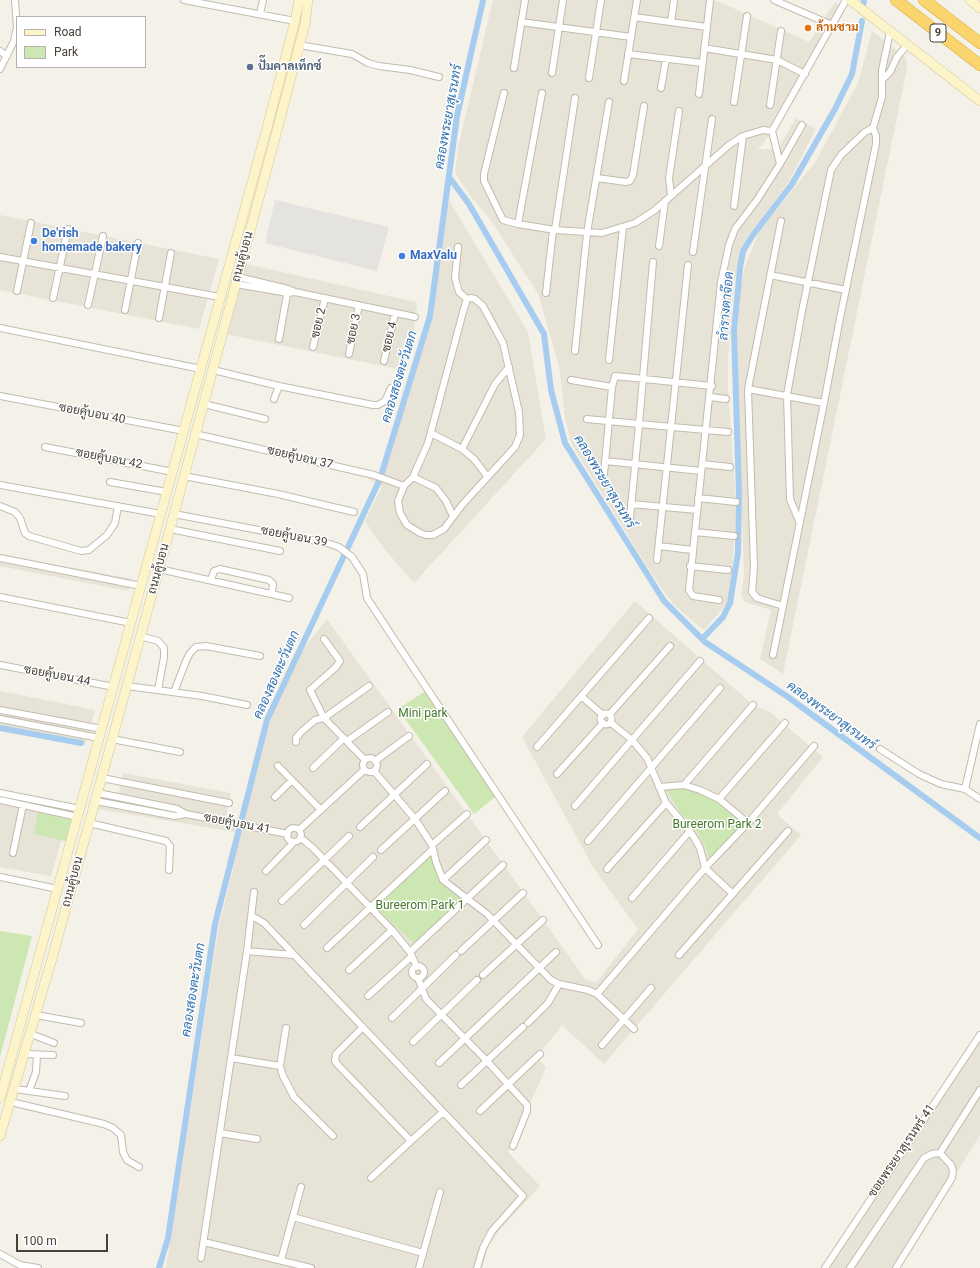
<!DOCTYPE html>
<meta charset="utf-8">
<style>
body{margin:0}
#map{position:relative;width:980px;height:1268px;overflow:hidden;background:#f4f1e8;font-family:Roboto,sans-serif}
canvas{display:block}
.legend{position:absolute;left:16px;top:16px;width:130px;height:52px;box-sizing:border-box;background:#fff;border:1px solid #b5b3af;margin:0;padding:5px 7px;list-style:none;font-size:12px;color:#474237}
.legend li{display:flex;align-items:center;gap:8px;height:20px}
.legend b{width:20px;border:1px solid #b5b3af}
.scale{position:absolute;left:16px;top:1234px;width:92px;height:18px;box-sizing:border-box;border:2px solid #474237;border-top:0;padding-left:5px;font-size:12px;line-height:14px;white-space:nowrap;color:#474237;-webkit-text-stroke:3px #fff;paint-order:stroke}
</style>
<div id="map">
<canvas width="980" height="1268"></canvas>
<ul class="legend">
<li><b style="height:5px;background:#fdf4c9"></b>Road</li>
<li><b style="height:11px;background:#cce7b2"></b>Park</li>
</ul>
<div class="scale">100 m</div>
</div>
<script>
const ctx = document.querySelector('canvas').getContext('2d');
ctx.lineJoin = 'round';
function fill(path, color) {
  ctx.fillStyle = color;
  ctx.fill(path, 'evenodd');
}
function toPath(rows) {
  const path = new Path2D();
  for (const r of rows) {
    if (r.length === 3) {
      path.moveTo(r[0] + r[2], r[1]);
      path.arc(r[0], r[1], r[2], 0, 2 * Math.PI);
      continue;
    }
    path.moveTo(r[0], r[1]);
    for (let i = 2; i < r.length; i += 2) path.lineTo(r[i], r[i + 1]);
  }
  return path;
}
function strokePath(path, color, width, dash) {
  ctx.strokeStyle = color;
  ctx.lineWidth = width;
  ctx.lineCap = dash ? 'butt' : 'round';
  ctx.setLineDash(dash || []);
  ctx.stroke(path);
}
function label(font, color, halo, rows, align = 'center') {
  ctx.font = font + ' Roboto,Sarabun,sans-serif';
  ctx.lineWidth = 3;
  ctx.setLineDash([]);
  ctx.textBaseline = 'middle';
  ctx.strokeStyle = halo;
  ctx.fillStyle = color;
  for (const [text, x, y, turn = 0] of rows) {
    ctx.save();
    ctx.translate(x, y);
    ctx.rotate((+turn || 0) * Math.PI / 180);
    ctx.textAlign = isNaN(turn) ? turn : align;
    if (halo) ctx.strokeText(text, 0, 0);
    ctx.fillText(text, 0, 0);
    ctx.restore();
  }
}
fill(toPath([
 [493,0,715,0,809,42,835,2,845,10,780,123,758,149,778,149,796,118,816,129,789,181,742,247,734,285,728,360,728,391,736,502,731,599,704,630,674,605,651,573,572,445,565,419,559,366,538,294,492,222,472,198,455,173,459,143],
 [872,31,906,58,907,68,783,674,760,659,771,610,745,602,741,594,744,575,736,350,741,285,745,266,760,230,816,161,858,83],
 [450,202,528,332,546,439,414,583,382,546,365,521,382,486,368,479,370,474,381,477,430,316,446,203],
 [0,215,219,259,199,329,0,290],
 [246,264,416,302,417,306,414,329,403,370,225,334],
 [0,554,132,579,128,591,0,566],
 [635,601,753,705,770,712,823,757,777,814,801,835,604,1064,562,1025,537,1057,546,1068,508,1152,540,1186,498,1232,488,1248,482,1268,166,1268,219,925,233,869,227,861,235,832,97,809,102,792,118,796,123,773,231,793,226,817,240,819,286,671,327,619,586,980,596,983,638,929,593,867,522,737],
 [0,691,95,710,85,745,0,728],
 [0,797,70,810,51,876,0,867],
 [980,1036,980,1135,897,1268,825,1268]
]), '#e8e3d7');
fill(toPath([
 [427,690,495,797,474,814,398,709],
 [682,786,719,800,745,824,713,858,708,857,706,848,693,823,681,814,666,788],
 [38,811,75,821,69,842,34,834],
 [430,853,441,883,467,902,419,948,377,909],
 [0,931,32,936,0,1057]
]), '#cce7b2');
fill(toPath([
 [275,200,389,227,377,271,265,243]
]), '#e5e3e0');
strokePath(toPath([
 [863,6,864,0],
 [449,177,469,204,544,334,551,390,565,443,664,601,705,642,788,697,980,838],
 [702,639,723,617,730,603,738,553,739,495,734,331,740,268,743,251,753,235,792,184,835,109,852,74,862,21],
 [0,728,81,743],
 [159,1268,168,1238,215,924,267,720,380,479,430,316,457,116,483,0]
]), '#a6ccef', 6);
const street = toPath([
 [184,0,295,21],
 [774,0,832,25],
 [260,14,263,0],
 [634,17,707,27],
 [521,22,631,37],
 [671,22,674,0],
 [299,45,352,54,368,63,379,66,410,70,439,77],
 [704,48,777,60,805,74],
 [0,51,7,56],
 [628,54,702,63],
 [514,68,525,0],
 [0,69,14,41,17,28,15,0],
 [552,73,563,0],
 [589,78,601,0],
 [883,79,890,72,897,57,907,45],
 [624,81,637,0],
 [661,88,666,59],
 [504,93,484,174,484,181,503,220,518,224,555,230,602,233,635,223,655,210,729,145,743,136,763,130,772,131,780,164,757,200,735,229,729,245,721,282,689,590,693,596,719,600],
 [699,94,710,1],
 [734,102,747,16],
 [770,105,781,31],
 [772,131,846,0],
 [780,164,802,125],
 [597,178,626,182,630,181,633,175,644,106],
 [671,195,669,178,679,111],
 [734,206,743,136],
 [781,221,748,389,824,403,839,323,876,144,876,136,873,128],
 [518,224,542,93],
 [555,230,575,98],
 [659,246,665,201],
 [458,247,455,278,459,292,467,299],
 [693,252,712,119],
 [0,257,220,297],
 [770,275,846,290],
 [238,277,288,289,295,292,415,317],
 [236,284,288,293,295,292],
 [17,291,31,223],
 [546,293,553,230],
 [53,298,68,229],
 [471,298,475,299,483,306,503,343,519,412,520,435,515,447,462,505,444,529,433,535,426,535,420,533,407,525,400,513,398,501,404,486,413,477,428,443,463,312,467,299,471,298],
 [88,305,103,236],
 [125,310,138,243],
 [159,318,171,253],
 [0,328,201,369],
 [279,339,288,289],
 [313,347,325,298],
 [575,351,587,233,609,102],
 [349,354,359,305],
 [609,360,623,227],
 [384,361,395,313],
 [213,370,279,386,373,405,378,405,385,401,391,388],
 [571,380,612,387],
 [748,389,754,567,752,592,757,598,783,606,824,403],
 [0,396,184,431],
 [710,397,726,399],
 [274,399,279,386],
 [204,404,265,419],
 [587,419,639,424,653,262],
 [431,433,462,449,474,459,487,476],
 [195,434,374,475,404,486],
 [45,447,173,472],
 [462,449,495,384,509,367],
 [605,461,701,471],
 [702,464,730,467],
 [604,474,612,387,615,376,712,386],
 [184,476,278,494,354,512],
 [413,477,436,488,446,501,453,516],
 [110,482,167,492],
 [0,485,161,514],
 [698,498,736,502],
 [631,504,697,510],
 [0,506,15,512,20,518,25,533,29,536,81,551,89,550,107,535,115,523,118,506],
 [174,514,327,543,339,547,352,557,363,574,367,598,388,630,598,945],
 [630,518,639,424,728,432],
 [799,521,790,499,787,395,802,311,831,170,841,155,865,132,873,128,882,97,882,70,890,32],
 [170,529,280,551],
 [695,532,734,536],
 [659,546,692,550],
 [0,558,141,586],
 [657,560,688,265],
 [690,566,728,570],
 [159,569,289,598],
 [211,580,214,571,220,569,269,580,273,584,272,593],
 [0,597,131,623],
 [140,636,158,641,164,648,164,657,158,690],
 [324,639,340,661,336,667,310,690,324,718,369,686],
 [773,655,783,606],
 [0,665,114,687],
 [127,686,202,696,247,705],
 [174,692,186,661,190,653,196,647,206,646,260,656],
 [581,696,603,715],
 [0,710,102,729],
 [606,719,5.5],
 [610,714,670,646],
 [0,719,99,738],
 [112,739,180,752],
 [347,741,388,712],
 [296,742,296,738,301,732,315,720,324,718,365,760],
 [537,747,649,618],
 [880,749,919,774,941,784,965,789,980,799],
 [370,765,7],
 [375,761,409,736],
 [278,766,321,810],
 [313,768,344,738],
 [374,771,415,819,432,845,436,862,443,880,487,914,551,980,559,984,588,990,597,994,634,1029],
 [557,774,603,723],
 [102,778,229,803],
 [684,785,753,705],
 [659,787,684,785,700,790,719,799,748,823],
 [965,789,980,724],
 [0,793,80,809],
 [98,793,177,809,186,814,288,834],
 [275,797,292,780],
 [719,799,785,723],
 [0,800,78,817],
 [96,801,175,816,186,814],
 [575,806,700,661],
 [89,823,166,841,170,846,169,870],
 [360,827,427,764],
 [294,835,7],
 [299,830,364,770],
 [301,838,313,848,392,930,410,952,417,967],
 [588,841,720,688],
 [432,845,467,814],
 [381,850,445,791],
 [13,853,23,805],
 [607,869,666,803],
 [266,871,294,842],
 [0,877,58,889],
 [443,880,486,840],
 [733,894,705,868,748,823,814,746],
 [632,898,690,831],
 [282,901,349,836],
 [252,916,264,923,523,1196,492,1231,483,1248,477,1268],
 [304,925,373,857],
 [327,948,433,849],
 [247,951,293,955],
 [461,951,523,893],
 [410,952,503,865],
 [679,955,788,831],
 [418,972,6],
 [349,970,392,930],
 [483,975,543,920],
 [418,978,426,999,487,1061,527,1105,527,1111,513,1146],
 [597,994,705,868,700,848,695,839,690,831,666,803,647,758,632,740,611,723],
 [368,996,412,956],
 [36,1015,81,1023],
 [392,1018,456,955],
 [528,1023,548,1003,559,984],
 [363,1027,336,1054,335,1061,338,1065,411,1141,443,1112],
 [31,1034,54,1043],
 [413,1042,477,980],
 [602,1045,651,988],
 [25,1054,53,1055],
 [231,1058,280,1066,283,1076,294,1097,333,1136],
 [439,1063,556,952],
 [280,1066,286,1028],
 [461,1085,523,1027],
 [15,1089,65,1096],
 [29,1091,36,1072,37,1055],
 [11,1102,104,1124,113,1128,121,1135,123,1152,127,1160,139,1167],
 [480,1111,540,1054],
 [220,1133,257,1139],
 [940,1153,980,1090],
 [371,1178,411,1141],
 [293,1217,423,1253],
 [204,1242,311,1268],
 [0,1254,20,1265,38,1268],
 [201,1258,247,951,254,892],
 [281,1260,301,1187],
 [419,1268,440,1192],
 [825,1268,980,1035],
 [850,1268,924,1158,932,1154,940,1153,951,1165,953,1170,952,1178,896,1268]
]);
const secondary = toPath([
 [850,0,980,101],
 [970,0,980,8],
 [0,1098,267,128,295,21,299,0],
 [0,1136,53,955,174,514,270,157,305,24,308,0]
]);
const highway = toPath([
 [896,0,980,65],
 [924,0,980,43]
]);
strokePath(street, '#c2bcae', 8);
strokePath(secondary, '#d2c799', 10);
strokePath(highway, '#daaa3d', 12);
strokePath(street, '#fff', 6);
strokePath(secondary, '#fdf4c9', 9);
strokePath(highway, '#fad46d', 11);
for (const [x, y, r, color] of [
 [808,28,4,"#e8710a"],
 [250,67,4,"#5c6f8a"],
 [34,241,4,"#3f7fe0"],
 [402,256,4,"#3f7fe0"]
]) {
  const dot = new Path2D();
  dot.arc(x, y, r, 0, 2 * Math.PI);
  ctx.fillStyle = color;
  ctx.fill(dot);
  strokePath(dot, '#fff', 1.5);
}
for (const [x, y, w] of [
 [938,33,16]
]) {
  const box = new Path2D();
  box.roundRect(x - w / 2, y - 9, w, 18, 3);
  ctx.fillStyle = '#fff';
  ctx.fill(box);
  strokePath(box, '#474237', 1);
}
label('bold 11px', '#474237', null, [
 ["9",938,33]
]);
label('bold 12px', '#c56008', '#fff', [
 ["ล้านชาม",816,28]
], 'left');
label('bold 12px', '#4e5e75', '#fff', [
 ["ปั๊มคาลเท็กซ์",258,67]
], 'left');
label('bold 12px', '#366cbe', '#fff', [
 ["De'rish",42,234],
 ["homemade bakery",42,248],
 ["MaxValu",410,256]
], 'left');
label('12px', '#474237', '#fff', [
 ["ถนนคู้บอน",243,257,-75],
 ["ซอย 2",319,323,-77],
 ["ซอย 3",354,329,-78],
 ["ซอย 4",390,337,-77],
 ["ซอยคู้บอน 40",92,414,11],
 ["ซอยคู้บอน 37",300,458,13],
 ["ซอยคู้บอน 42",109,459,11],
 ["ซอยคู้บอน 39",294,537,11],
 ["ถนนคู้บอน",159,569,-75],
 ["ซอยคู้บอน 44",57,676,11],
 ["ซอยคู้บอน 41",237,824,11],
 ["ถนนคู้บอน",73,882,-75],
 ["ซอยพระยาสุเรนทร์ 41",902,1151,-56]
]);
label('12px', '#43782b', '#fff', [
 ["Mini park",423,714],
 ["Bureerom Park 2",717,825],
 ["Bureerom Park 1",420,906]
]);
label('italic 13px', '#3273b1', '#fff', [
 ["คลองพระยาสุเรนทร์",449,117,-80],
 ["ลำรางตาจ๊อด",727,306,-85],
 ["คลองสองตะวันตก",400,377,-73],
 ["คลองพระยาสุเรนทร์",604,482,59],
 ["คลองสองตะวันตก",277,675,-66],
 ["คลองพระยาสุเรนทร์",831,716,36],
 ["คลองสองตะวันตก",194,990,-81]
]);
</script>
